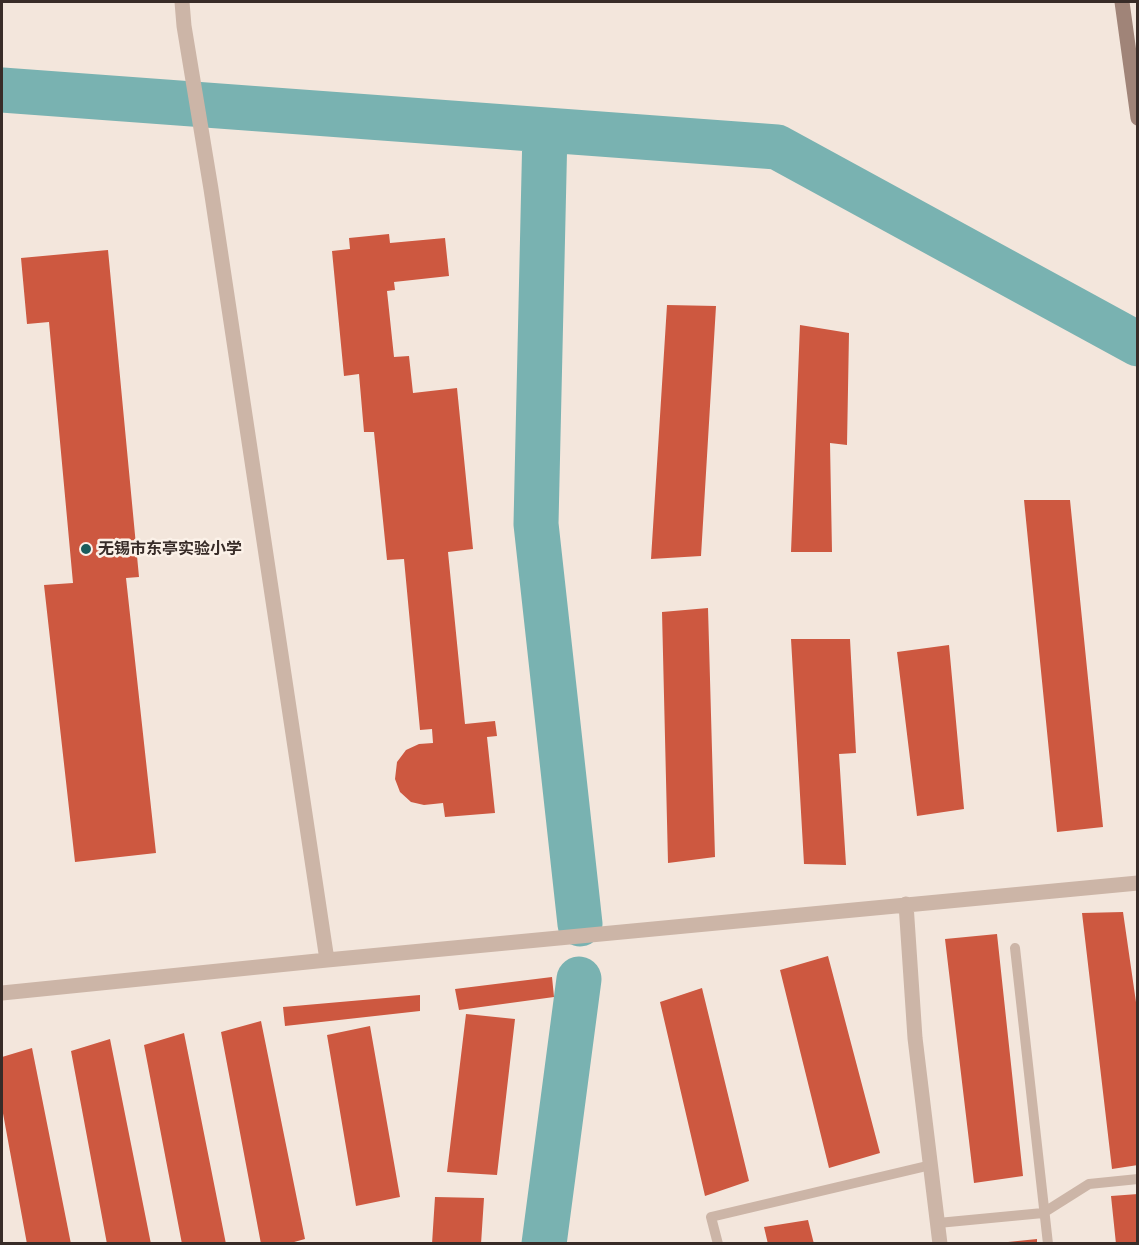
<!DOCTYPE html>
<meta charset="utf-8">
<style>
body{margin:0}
#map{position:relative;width:1139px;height:1245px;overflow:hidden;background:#f3e6dc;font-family:Quicksand,sans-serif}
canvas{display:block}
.frame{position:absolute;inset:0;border:3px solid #382c28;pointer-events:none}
</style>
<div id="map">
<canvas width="1139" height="1245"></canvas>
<div class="frame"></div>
</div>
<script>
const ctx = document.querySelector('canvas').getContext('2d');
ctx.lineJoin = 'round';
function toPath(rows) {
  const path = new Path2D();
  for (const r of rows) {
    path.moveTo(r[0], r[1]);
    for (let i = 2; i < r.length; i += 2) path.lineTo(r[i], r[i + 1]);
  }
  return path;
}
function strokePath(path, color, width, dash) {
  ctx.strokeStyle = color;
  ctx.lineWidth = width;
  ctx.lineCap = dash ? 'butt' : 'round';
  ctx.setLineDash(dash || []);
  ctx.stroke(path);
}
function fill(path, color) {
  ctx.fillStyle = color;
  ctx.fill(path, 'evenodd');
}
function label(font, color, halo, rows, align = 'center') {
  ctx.font = font + ' Quicksand,"Noto Sans SC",sans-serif';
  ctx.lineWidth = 5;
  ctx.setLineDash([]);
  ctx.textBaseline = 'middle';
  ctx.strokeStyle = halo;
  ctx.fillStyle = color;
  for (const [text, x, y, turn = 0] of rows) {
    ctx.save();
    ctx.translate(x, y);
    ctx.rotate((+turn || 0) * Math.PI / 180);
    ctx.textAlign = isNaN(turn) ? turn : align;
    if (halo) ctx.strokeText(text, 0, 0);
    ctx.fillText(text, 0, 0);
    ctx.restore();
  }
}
strokePath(toPath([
 [2,90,777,147,1138,344],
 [545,130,536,524,580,924],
 [544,1244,579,979]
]), '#79b2b1', 45);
fill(toPath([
 [389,234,390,243,445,238,449,276,394,282,395,290,387,291,394,357,409,356,413,393,457,388,473,549,448,552,465,724,495,721,497,736,487,737,495,813,445,817,443,803,424,805,411,802,400,792,395,779,397,762,406,750,419,744,433,743,432,729,420,730,404,559,387,560,374,432,364,432,359,374,344,376,332,251,350,249,349,238],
 [108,250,139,577,126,578,156,853,75,862,44,585,73,583,49,322,27,324,21,258],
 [667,305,716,306,701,556,651,559],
 [800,325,849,333,847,445,830,443,832,552,791,552],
 [1024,500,1070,500,1103,827,1057,832],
 [708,608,715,857,668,863,662,612],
 [791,639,850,639,856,753,839,754,846,865,804,864],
 [949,645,964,809,917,816,897,652],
 [1123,912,1138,1016,1138,1165,1112,1169,1082,913],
 [997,934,1023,1176,974,1183,945,939],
 [828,956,880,1153,829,1168,780,970],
 [552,977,554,997,459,1010,455,989],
 [702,988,749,1181,705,1196,660,1002],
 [420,995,420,1011,285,1026,283,1007],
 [466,1014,515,1019,497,1175,447,1172],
 [261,1021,305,1239,287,1244,261,1244,221,1032],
 [370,1026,400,1197,356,1206,327,1035],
 [184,1033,226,1244,182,1244,144,1045],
 [110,1039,151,1244,107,1244,71,1051],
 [32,1048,71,1244,27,1244,2,1108,2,1057],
 [1138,1194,1138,1244,1116,1244,1111,1196],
 [435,1197,484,1198,481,1244,432,1244],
 [808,1220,814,1244,768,1244,764,1227],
 [1037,1239,1037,1244,1008,1244,1008,1242]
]), '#cd5840');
strokePath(toPath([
 [1015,948,1048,1244],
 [938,1223,1043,1213,1089,1184,1138,1179],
 [718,1244,711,1217,931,1165]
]), '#ccb5a7', 10);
strokePath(toPath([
 [182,2,184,26,211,189,327,960],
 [906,904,915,1038,940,1244],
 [2,993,327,960,1138,883]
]), '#ccb5a7', 15);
strokePath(toPath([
 [1122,2,1138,118]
]), '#a08478', 15);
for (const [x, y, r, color] of [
 [86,549,6,"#1b5c5c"]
]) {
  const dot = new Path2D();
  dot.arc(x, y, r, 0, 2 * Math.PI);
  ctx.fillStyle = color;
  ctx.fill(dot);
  strokePath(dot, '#fbf1e8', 2);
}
label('bold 16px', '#382c28', '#fbf1e8', [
 ["无锡市东亭实验小学",98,549]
], 'left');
</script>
